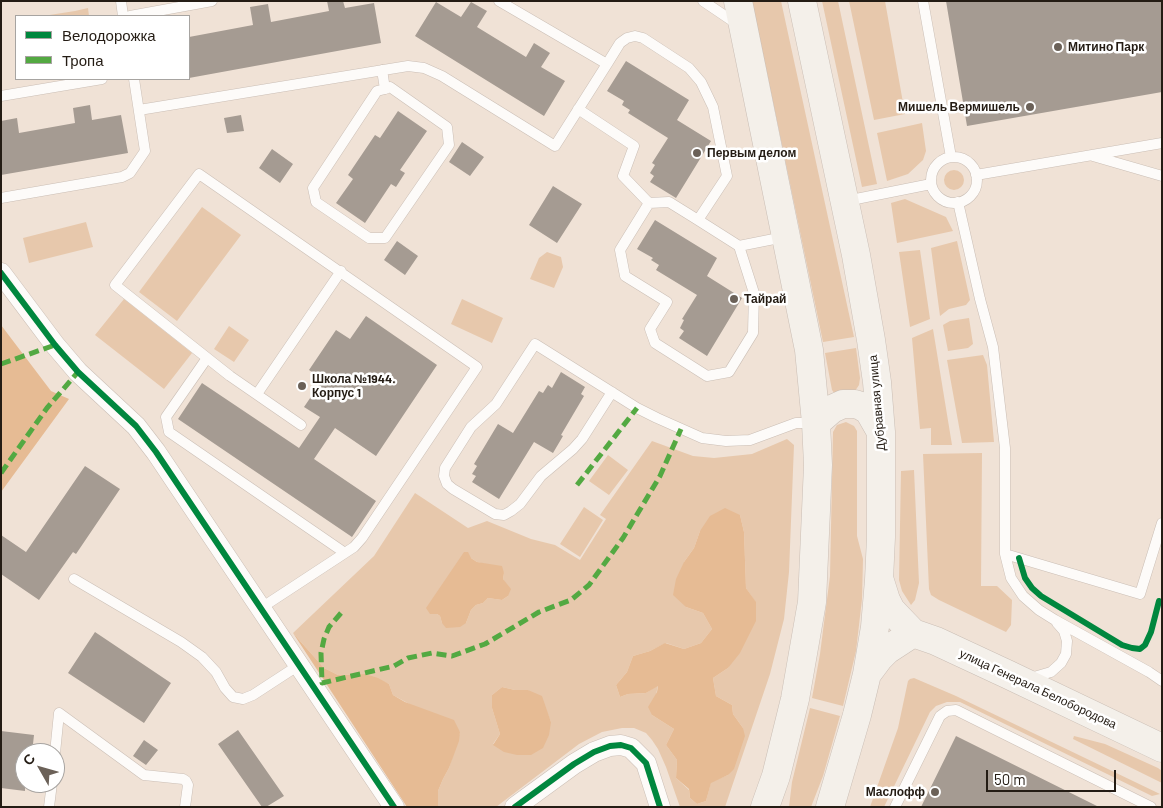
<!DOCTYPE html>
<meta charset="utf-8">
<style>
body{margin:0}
#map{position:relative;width:1163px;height:808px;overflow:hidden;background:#f0e2d6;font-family:Barlow,sans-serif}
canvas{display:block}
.frame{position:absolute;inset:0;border:2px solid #241c14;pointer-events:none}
.legend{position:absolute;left:15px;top:15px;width:175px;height:65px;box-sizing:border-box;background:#fff;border:1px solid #a7a4a1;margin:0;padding:6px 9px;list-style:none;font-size:15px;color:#241c14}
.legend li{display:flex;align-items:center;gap:10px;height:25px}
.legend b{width:25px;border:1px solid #a7a4a1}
.north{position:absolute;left:15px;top:743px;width:50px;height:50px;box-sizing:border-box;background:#fff;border:1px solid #a7a4a1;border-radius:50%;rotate:308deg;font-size:14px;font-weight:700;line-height:20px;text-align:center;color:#241c14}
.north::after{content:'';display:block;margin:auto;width:18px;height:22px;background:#6b6158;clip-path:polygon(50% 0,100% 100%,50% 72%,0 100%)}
.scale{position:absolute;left:986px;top:770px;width:130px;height:22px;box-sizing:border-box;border:2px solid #241c14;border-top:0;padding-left:6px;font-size:15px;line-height:18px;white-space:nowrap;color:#241c14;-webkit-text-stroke:4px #fff;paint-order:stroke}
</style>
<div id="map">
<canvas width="1163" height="808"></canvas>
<div class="frame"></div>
<ul class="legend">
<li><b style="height:6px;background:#00873e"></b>Велодорожка</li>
<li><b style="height:6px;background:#53a942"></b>Тропа</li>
</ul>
<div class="north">С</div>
<div class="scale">50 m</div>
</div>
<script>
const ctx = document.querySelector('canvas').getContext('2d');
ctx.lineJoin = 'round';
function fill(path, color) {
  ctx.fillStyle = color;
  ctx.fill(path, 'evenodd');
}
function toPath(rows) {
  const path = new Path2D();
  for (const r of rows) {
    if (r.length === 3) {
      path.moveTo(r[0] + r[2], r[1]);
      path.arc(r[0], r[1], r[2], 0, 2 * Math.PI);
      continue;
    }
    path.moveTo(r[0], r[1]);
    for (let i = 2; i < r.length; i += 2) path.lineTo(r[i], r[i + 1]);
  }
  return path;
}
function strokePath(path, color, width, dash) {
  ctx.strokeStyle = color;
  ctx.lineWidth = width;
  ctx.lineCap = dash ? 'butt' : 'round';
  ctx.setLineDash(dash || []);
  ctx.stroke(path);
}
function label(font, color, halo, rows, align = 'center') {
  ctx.font = font + ' Barlow,sans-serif';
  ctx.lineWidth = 5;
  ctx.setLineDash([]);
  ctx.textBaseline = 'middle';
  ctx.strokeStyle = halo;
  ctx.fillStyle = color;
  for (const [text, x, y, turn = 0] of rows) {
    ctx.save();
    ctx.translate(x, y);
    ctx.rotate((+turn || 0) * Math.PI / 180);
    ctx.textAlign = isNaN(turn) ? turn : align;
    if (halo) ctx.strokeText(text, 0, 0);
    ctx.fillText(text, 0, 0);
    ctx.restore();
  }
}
fill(toPath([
 [752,1,781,1,854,337,823,342],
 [822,1,838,1,877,184,862,187],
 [849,1,885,1,905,114,874,120],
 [88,8,89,16,43,16,75,11],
 [922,123,926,151,923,160,908,174,887,181,877,133],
 [954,180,10],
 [905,199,946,217,953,231,897,243,891,203],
 [202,207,241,235,177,321,139,292],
 [86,222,93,247,29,263,23,238],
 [957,241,970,300,966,305,949,309,940,316,931,248],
 [920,250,930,319,910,327,899,252],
 [547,252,561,257,563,267,554,288,530,279,539,258],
 [124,299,192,353,164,389,95,335],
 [462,299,503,318,492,343,451,324],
 [969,318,973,344,968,348,948,351,943,325,950,321],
 [229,326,249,340,234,362,214,349],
 [933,329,952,445,931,445,931,428,920,429,912,338],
 [856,348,860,378,859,385,855,391,835,394,832,390,825,353],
 [983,355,987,365,994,442,962,443,947,360],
 [846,422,854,426,857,431,857,536,863,559,862,599,856,651,843,706,812,698,820,654,830,576,833,432,837,425],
 [787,439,794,445,789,572,784,619,770,674,725,807,680,807,666,767,658,749,652,740,646,733,634,728,622,728,602,732,579,744,496,807,438,807,438,791,443,779,449,768,460,732,393,695,389,684,365,674,338,675,324,668,293,633,374,556,415,493,468,528,487,521,531,539,555,545,580,560,606,519,600,515,652,441,693,456,714,458,752,454],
 [740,515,744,532,746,588,756,603,728,668,713,678,716,696,732,705,733,714,743,728,728,775,711,782,706,801,697,804,690,798,689,790,676,778,677,760,666,745,674,729,652,715,658,685,646,693,628,694,620,697,616,685,627,672,633,656,650,651,666,643,684,649,701,643,712,629,703,613,686,607,684,562,694,548,700,531],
 [471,558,477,562,489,565,495,565,504,573,503,579,506,585,508,596,502,600,488,598,483,603,476,605,471,610,466,623,442,623,440,616,437,614],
 [502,687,515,690,528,690,546,710,551,722,493,744,500,734,492,708,492,695],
 [982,453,981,586,997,586,1012,600,1011,625,1006,632,939,600,931,595,929,589,923,454],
 [608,455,628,470,609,495,589,481],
 [914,470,919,583,915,600,911,605,902,591,899,580,901,471],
 [584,507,603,520,580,557,560,544],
 [914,678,956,696,1160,794,1152,796,960,702,947,702,936,706,930,712,884,807,870,807,898,728,908,681,910,679],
 [810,708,840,716,823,776,811,807,789,807,792,782],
 [1074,736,1105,744,1158,768,1162,771,1162,783,1073,739]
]), '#e7c8ac');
fill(toPath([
 [1,325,51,391,69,399,1,492],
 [725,508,740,515,744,532,746,588,756,602,756,621,740,653,728,668,713,678,716,696,732,705,733,714,743,728,745,736,734,769,728,775,711,783,706,801,697,804,690,798,689,789,676,778,677,760,666,745,674,729,652,715,648,707,657,692,658,686,646,693,628,694,620,697,616,685,627,672,633,656,650,651,665,643,684,649,701,643,712,629,703,613,686,607,673,595,676,579,684,562,694,548,700,531,710,516],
 [464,552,468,552,471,558,477,562,502,566,504,573,503,579,511,589,508,596,502,600,488,598,483,603,476,605,471,610,466,623,460,627,446,628,442,623,440,616,437,614,430,614,426,608],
 [293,633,324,668,338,675,365,674,378,678,389,684,393,695,405,702,454,720,460,732,459,741,449,768,443,779,438,791,438,807,407,807],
 [502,687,515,690,528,690,542,696,551,722,549,735,543,748,531,755,517,755,504,752,493,745,500,734,492,708,492,695]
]), '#e6bb94');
fill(toPath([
 [327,1,343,1,345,8,374,3,381,43,189,78,189,37,253,25,250,7,268,4,271,22,329,11],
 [946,1,1162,1,1162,92,967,126],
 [436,2,461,17,471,2,487,11,477,27,526,57,534,43,550,53,541,67,565,81,544,116,415,36],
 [626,61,689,100,677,120,711,141,676,198,650,182,654,176,650,173,655,165,652,163,668,138,628,113,630,110,622,105,624,101,607,91],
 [90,105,92,120,121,115,128,153,1,175,1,121,17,118,19,133,75,123,73,108],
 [398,111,427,131,400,170,405,173,396,187,391,184,365,223,336,203,353,179,348,175,375,135,380,138],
 [241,115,244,131,227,133,224,118],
 [462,142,484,157,470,176,449,162],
 [272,149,293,164,280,183,259,168],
 [553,186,582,204,557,243,529,225],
 [655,220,717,258,707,276,742,298,707,356,679,338,684,331,680,328,684,320,682,319,697,295,656,270,659,265,651,260,653,258,637,249],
 [397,241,418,256,405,275,384,260],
 [366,316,437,365,376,456,335,428,314,459,376,501,352,537,178,419,202,383,299,448,320,417,304,407,323,379,309,370,336,330,350,339],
 [561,372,585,387,581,394,584,396,561,435,563,436,553,453,534,442,499,499,472,482,476,476,472,474,477,466,474,464,498,424,513,433,539,391,543,393,548,385,552,388],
 [85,466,120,489,76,554,73,552,39,600,1,574,1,535,26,552],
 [95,632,171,683,144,723,68,673],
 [238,730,284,796,266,807,262,807,218,744],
 [1,731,34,735,32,753,25,753,25,791,1,788],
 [956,736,1099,807,921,807],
 [144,740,158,750,146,765,133,756]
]), '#a59b92');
const lane = toPath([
 [121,1,123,16],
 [703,1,737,24],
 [923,1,951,157],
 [130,16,212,1],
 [607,64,620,43,627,38,635,36,643,38,689,68,701,82,713,107,727,176,698,220,739,246,784,237],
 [382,70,385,89,390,87,447,127,449,145,385,238,369,238,316,202,313,188,377,91,385,89],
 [1,96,102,79],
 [578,109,634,146,623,176,649,203],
 [139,110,408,66,424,68,442,76,555,146,607,64,499,1],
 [1093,156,1162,176],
 [954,180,23],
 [976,175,1162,143],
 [1,198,122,177,130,173,145,151,134,79],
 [846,201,931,184],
 [958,202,980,299,993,347,1005,448,1005,554,1011,578,1023,596,1039,610,1055,620,1149,672,1162,681],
 [698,220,669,202,649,203,620,250,625,276,667,302,650,329,655,343,707,376,729,372,753,333,754,293,739,246],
 [207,358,166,417,169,432,345,553],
 [612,392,582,439,573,449,541,476,520,504,511,511,504,515,495,514,453,489,447,484,444,476,445,468,471,427,496,404,535,344,637,408,657,418,702,438,726,441,750,440,796,423,815,423],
 [257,394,341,271],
 [1005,554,1140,594,1162,523],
 [74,579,181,642,202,657,216,672,225,688,233,697,243,699,253,695,299,665],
 [261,608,354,547,362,538,477,367,199,174,115,285,230,376,301,425],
 [1029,676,1034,677,1051,672,1061,663,1066,654,1067,641,1064,631,1057,623],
 [55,753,59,713,144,775,183,779,186,781,188,785,185,807],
 [49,807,52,783],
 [895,807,940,716,947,711,956,710,1151,807]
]);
const street = toPath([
 [1,273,55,345,78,372,136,426,156,452,394,807],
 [515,807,574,764,594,752,610,746,621,745,631,748,646,763,660,807]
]);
const secondary = toPath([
 [738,1,809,350,816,423,818,465,812,602,795,699,776,776,765,807],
 [802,1,856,255,871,340,877,382,881,432,881,537,879,580,875,627,867,674,857,715,830,807],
 [816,423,832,409,843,404,855,404,861,406,869,411,881,432],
 [880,581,886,600,891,610,913,633,936,641,1009,675,1162,748],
 [867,674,879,658,887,650,913,633]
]);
strokePath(lane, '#cabeb5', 11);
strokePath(street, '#cabeb5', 21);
strokePath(secondary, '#cabeb5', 29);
strokePath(lane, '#fdfbf9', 10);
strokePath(street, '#fdfbf9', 20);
strokePath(secondary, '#f4f0ea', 28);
strokePath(toPath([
 [1,364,55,345],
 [1,473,47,408,78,372],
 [577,485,637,408],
 [341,613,329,627,324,639,321,653,322,683,394,666,408,658,432,653,452,656,485,644,539,612,571,600,589,585,623,538,660,476,681,429]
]), '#53a942', 5, [10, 5]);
strokePath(toPath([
 [1,273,55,345,78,372,136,426,156,452,394,807],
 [1019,558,1025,578,1032,588,1041,596,1122,645,1132,648,1140,649,1145,645,1151,632,1159,601],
 [515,807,574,764,594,752,610,746,621,745,631,748,646,763,660,807]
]), '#00873e', 6);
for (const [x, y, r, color] of [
 [1058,47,5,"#6b6158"],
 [1030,107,5,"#6b6158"],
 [697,153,5,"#6b6158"],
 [734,299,5,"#6b6158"],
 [302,386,5,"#6b6158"],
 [935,792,5,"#6b6158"]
]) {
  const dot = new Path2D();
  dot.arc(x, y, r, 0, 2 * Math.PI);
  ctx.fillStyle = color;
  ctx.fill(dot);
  strokePath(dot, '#fff', 2);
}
label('bold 12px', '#241c14', '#fff', [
 ["Митино Парк",1068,47],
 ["Мишель Вермишель",1020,107,"right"],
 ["Первым делом",707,153],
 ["Тайрай",744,299],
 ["Школа №1944.",312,379],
 ["Корпус 1",312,393],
 ["Маслофф",925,792,"right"]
], 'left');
label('12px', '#241c14', '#fff', [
 ["Дубравная улица",877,403,-95],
 ["улица Генерала Белобородова",1038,689,25]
]);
</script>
